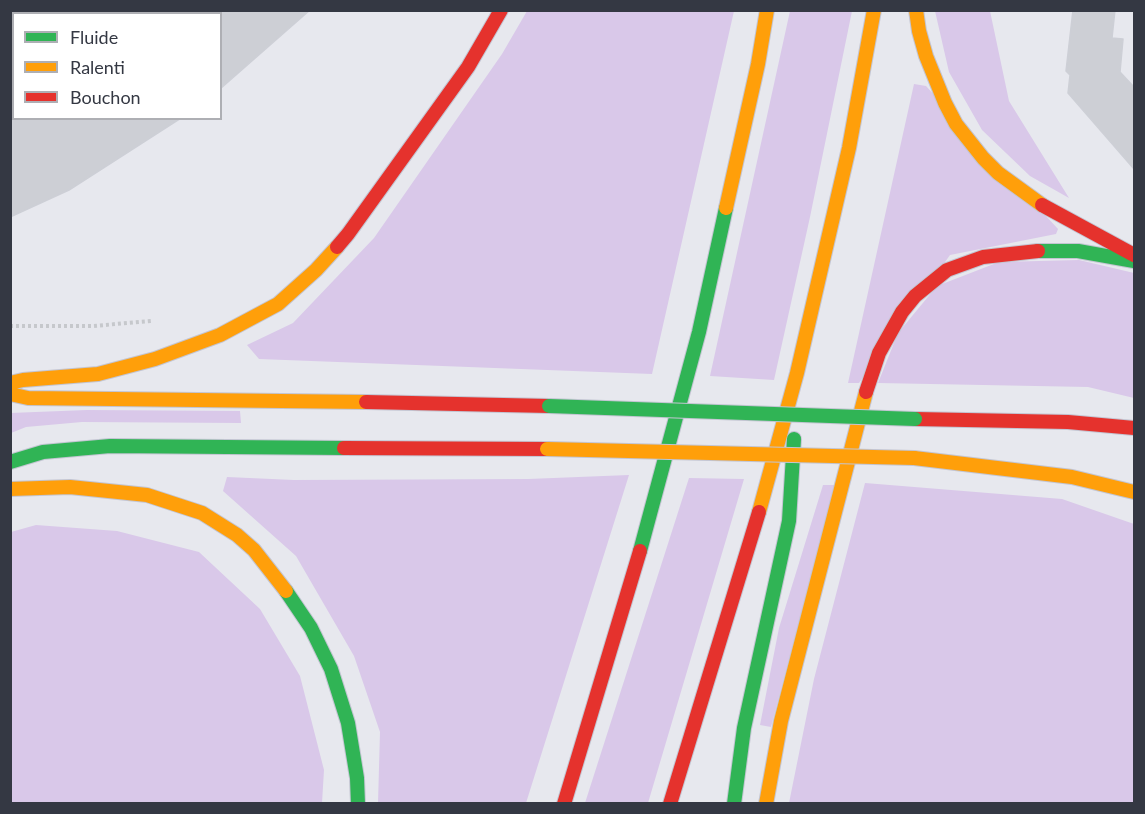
<!DOCTYPE html>
<style>
body{margin:0}
#map{position:relative;width:1145px;height:814px;overflow:hidden;background:#e7e8ee;font-family:Lato,sans-serif}
canvas{display:block}
.frame{position:absolute;inset:0;border:12px solid #343843;pointer-events:none}
.legend{position:absolute;left:12px;top:12px;width:210px;height:108px;box-sizing:border-box;background:#fff;border:2px solid #aeafb4;margin:0;padding:8px 10px;list-style:none;font-size:18px;color:#343843}
.legend li{display:flex;align-items:center;gap:12px;height:30px}
.legend b{width:30px;border:2px solid #aeafb4}
</style>
<div id="map">
<canvas width="1145" height="814"></canvas>
<div class="frame"></div>
<ul class="legend">
<li><b style="height:8px;background:#30b455"></b>Fluide</li>
<li><b style="height:8px;background:#ff9f0a"></b>Ralenti</li>
<li><b style="height:8px;background:#e5322d"></b>Bouchon</li>
</ul>
</div>
<script>
const ctx = document.querySelector('canvas').getContext('2d');
ctx.lineJoin = 'round';
function fill(path, color) {
  ctx.fillStyle = color;
  ctx.fill(path, 'evenodd');
}
function toPath(rows) {
  const path = new Path2D();
  for (const r of rows) {
    path.moveTo(r[0], r[1]);
    for (let i = 2; i < r.length; i += 2) path.lineTo(r[i], r[i + 1]);
  }
  return path;
}
function strokePath(path, color, width, dash) {
  ctx.strokeStyle = color;
  ctx.lineWidth = width;
  ctx.lineCap = dash ? 'butt' : 'round';
  ctx.setLineDash(dash || []);
  ctx.stroke(path);
}
fill(toPath([
 [527,11,734,11,652,374,259,359,247,345,293,323,374,238,502,54],
 [790,11,852,11,810,217,774,380,710,376],
 [935,11,990,11,1009,101,1069,198,1030,176,982,130,949,72],
 [914,84,926,86,1058,229,1056,234,950,255,859,383,848,383],
 [1079,260,1134,273,1134,398,1088,387,878,383,898,333,937,286,999,262],
 [87,410,240,411,241,423,82,422,26,427,11,433,10,413],
 [629,475,526,803,378,803,380,732,354,656,296,556,223,491,227,477,294,480,528,479],
 [689,478,744,479,648,803,585,803],
 [865,483,1062,499,1134,524,1134,803,789,803,814,679],
 [823,485,835,485,771,727,760,725,779,628],
 [36,525,117,531,199,552,260,609,300,676,324,770,322,803,11,803,11,532]
]), '#d9c8e9');
const building = toPath([
 [220,10,310,10,220,89,220,10],
 [1073,10,1115,10,1112,38,1123,39,1120,72,1134,87,1134,169,1068,93,1070,75,1066,71,1073,10],
 [10,118,181,118,69,190,10,217,10,118]
]);
fill(building, '#cdcfd5');
strokePath(building, '#cdcfd6', 1.5);
const fast = toPath([
 [1038,251,1078,251,1134,261],
 [10,462,43,452,110,446,344,448],
 [640,551,699,332,726,208],
 [286,591,311,628,331,669,348,723,357,778,358,804],
 [734,804,744,728,789,521,794,439]
]);
const slow = toPath([
 [916,10,919,31,926,56,945,103,956,124,983,158,998,173,1042,205],
 [726,208,758,64,767,10],
 [10,383,23,380,98,374,155,359,220,335,278,304,316,270,337,247],
 [10,394,28,398,366,402],
 [914,458,1072,477,1134,492],
 [10,489,70,487,147,495,202,513,237,535,254,550,286,591],
 [759,512,797,373,849,148,874,10],
 [766,804,781,721,866,392]
]);
const jam = toPath([
 [1042,205,1134,255],
 [337,247,348,234,468,67,501,10],
 [866,392,879,353,902,312,915,296,947,270,983,257,1038,251],
 [366,402,549,406],
 [915,419,1068,422,1134,428],
 [344,448,547,449],
 [564,804,640,551],
 [670,804,759,512]
]);
strokePath(fast, '#c3c5d2', 16);
strokePath(slow, '#c3c5d2', 16);
strokePath(jam, '#c3c5d2', 16);
strokePath(toPath([
 [10,326,93,326,151,321]
]), '#c6c8cc', 4, [3, 3]);
strokePath(fast, '#30b455', 14);
strokePath(slow, '#ff9f0a', 14);
strokePath(jam, '#e5322d', 14);
const fastBridge = toPath([
 [549,406,915,419]
]);
const slowBridge = toPath([
 [547,449,914,458]
]);
strokePath(fastBridge, '#c3c5d2', 16, []);
strokePath(slowBridge, '#c3c5d2', 16, []);
strokePath(fastBridge, '#30b455', 14);
strokePath(slowBridge, '#ff9f0a', 14);
</script>
